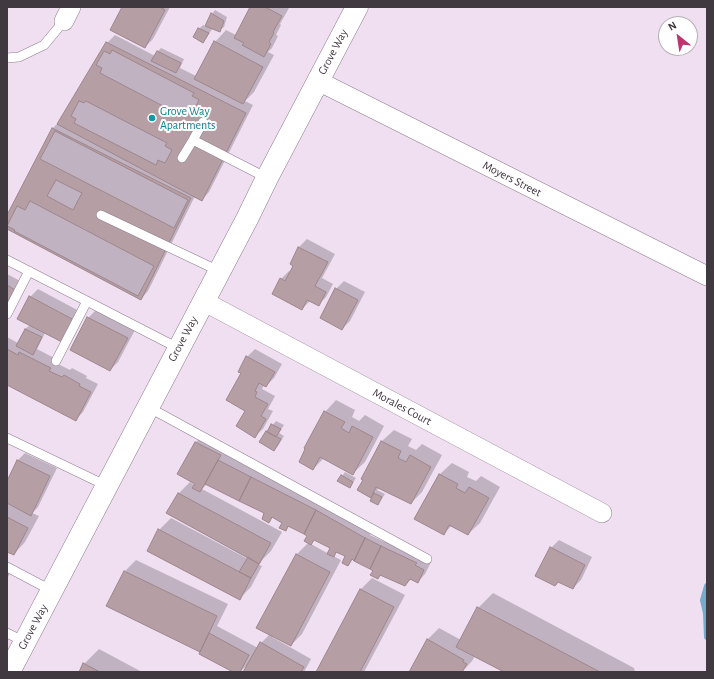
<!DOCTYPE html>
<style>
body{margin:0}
#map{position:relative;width:714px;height:679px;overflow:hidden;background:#f0dff1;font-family:"Alegreya Sans",sans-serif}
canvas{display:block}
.frame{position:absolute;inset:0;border:8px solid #403940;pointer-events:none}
.north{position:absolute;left:658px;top:16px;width:40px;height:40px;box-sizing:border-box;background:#fff;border:1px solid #b3b0b3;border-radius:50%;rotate:330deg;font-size:11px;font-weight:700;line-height:16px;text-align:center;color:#403940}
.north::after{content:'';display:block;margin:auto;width:14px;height:18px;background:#bd346e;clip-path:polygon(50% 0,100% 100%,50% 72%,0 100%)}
</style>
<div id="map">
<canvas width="714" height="679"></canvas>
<div class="frame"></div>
<div class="north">N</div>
</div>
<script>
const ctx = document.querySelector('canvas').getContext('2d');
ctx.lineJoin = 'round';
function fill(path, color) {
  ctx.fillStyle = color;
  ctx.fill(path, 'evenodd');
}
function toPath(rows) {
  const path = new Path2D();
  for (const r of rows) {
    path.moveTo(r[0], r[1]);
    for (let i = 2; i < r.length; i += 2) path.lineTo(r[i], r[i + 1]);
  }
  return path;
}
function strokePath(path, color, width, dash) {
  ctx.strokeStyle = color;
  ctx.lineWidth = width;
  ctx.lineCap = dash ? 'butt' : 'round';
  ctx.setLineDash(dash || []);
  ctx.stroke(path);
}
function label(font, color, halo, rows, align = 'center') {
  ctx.font = font + ' "Alegreya Sans",sans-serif';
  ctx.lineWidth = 4;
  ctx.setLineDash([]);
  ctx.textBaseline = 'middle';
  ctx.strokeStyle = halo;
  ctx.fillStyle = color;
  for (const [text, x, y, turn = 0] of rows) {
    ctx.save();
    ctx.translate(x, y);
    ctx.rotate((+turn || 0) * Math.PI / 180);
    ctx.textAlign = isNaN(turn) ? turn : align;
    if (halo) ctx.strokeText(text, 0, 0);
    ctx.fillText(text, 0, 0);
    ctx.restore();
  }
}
fill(toPath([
 [123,7,170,7,153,39,145,47],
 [251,7,287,7,289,8,280,24,281,25,276,35,278,36,272,48,268,52,274,55,254,92,245,101,253,105,209,192,202,200,195,196,148,291,141,299,7,228,7,217,52,129,60,121,107,43,115,35,155,56,158,51,161,48,184,59,180,68,196,76,215,42,226,30,236,35],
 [215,10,227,17,224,27,220,30,213,28,206,38,203,42,199,29,203,25,206,27,212,14],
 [307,239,335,254,322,278,333,284,326,297,318,305,310,301,302,309,281,279,289,271,291,272,295,265,291,263,299,247],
 [7,274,22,282,7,306],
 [344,281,365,292,350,321,342,329,336,289],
 [38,289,81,312,69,333,45,333,37,349,58,360,56,363,70,370,72,368,87,376,86,378,98,384,83,412,76,419,7,384,7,337,18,343,25,329,30,325,30,297],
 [96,310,135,330,118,362,110,370,88,318],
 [255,349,282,364,274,378,266,386,264,385,262,389,275,396,268,409,273,411,263,429,255,436,246,411,242,373,247,357],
 [336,400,355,410,352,417,359,421,365,415,384,426,365,462,353,473,324,458,313,469,325,412],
 [276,421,284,425,279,433,284,436,278,446,274,449,267,432],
 [394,430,412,439,408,446,416,450,422,444,442,455,422,492,411,503,380,487,377,490,385,494,381,500,378,504,371,500,376,492,370,497,364,479,362,478,382,441],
 [204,435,372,530,370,535,385,542,389,538,431,562,425,574,418,582,412,578,405,585,382,574,378,578,374,570,353,559,348,565,347,556,338,551,333,556,341,560,302,634,291,645,273,636,272,637,311,659,304,672,244,672,248,664,240,672,235,672,201,651,125,571,136,560,228,604,217,626,258,648,261,643,270,634,258,628,297,554,309,542,309,535,290,526,285,530,283,522,273,517,269,522,266,513,207,484,202,489,282,532,271,551,263,559,259,565,262,566,251,587,239,599,159,530,171,518,248,559,249,557,178,494,190,482,195,485,196,484,179,474,196,442],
 [315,539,332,548,329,554,311,544],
 [25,453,57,468,38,507,32,513,39,516,25,542,14,554,7,550,7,483,17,461],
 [452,463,469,472,467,477,476,481,481,476,500,487,480,523,468,534,452,525,444,534,416,519,440,474],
 [345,472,356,478,350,487,342,476],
 [559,540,592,557,581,580,573,588,551,548],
 [7,562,14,565,7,579],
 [372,578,405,595,364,672,317,672,361,589],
 [493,593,634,668,635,672,500,672,502,670,475,656,472,661,462,672,410,672,427,640,439,628,461,640,478,608],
 [99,649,142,672,80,672,84,664]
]), '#0003');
strokePath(toPath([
 [707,586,703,600,706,613,707,637]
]), '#76a9ca', 6);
const building = toPath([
 [122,7,160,7,165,10,145,48,110,30,122,7],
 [250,7,265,7,282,16,273,32,274,33,269,42,271,44,264,57,242,45,244,43,234,38,250,7],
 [211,13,224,21,220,32,205,26,211,13],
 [198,28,209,33,203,43,193,37,198,28],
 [214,41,263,67,243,104,194,79,214,41],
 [106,42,246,113,202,201,57,124,106,42],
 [112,50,194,93,192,96,199,100,191,116,184,112,182,116,100,73,102,68,96,65,104,51,110,54,112,50],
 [157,51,181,63,176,73,151,61,157,51],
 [79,101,84,103,86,101,167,143,165,146,172,150,165,163,158,160,156,165,74,123,76,119,71,116,79,101],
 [52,128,191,198,141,300,7,229,7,215,52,128],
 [55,131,188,200,174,228,40,159,55,131],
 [56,180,82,193,73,210,47,196,56,180],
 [30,201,154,266,138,296,14,231,15,230,7,226,17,206,25,210,30,201],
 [298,247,328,262,315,286,326,292,319,306,307,300,302,310,272,294,280,278,285,281,293,266,290,264,298,247],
 [7,285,15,290,7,304,7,285],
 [335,288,358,300,342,330,320,318,335,288],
 [29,296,74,320,62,342,17,319,29,296],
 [87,317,128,338,110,371,70,350,87,317],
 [25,329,42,337,33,355,16,346,25,329],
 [7,349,18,355,19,352,51,368,49,371,62,377,64,375,80,384,79,386,91,392,76,421,7,385,7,349],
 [246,356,275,372,266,387,259,383,255,391,257,392,255,397,268,404,261,416,266,419,255,438,236,426,245,411,226,400,241,373,238,372,246,356],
 [324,411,345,422,341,428,349,433,352,426,373,437,353,475,320,457,313,470,299,462,305,449,304,448,324,411],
 [271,424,281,429,276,437,267,432,271,424],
 [266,431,281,439,274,451,259,442,266,431],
 [381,441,401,451,398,458,406,462,410,455,431,467,411,504,376,487,371,498,357,490,363,480,361,479,381,441],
 [195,442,221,455,200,492,192,488,195,484,177,474,195,442],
 [17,460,50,476,31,516,7,503,7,481,17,460],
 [218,460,251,477,239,501,205,484,218,460],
 [439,474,458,484,456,488,465,493,469,487,489,498,468,535,449,525,444,535,414,519,439,474],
 [341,475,353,482,350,488,337,481,341,475],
 [251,477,316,510,304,534,288,526,286,531,279,528,282,523,272,517,269,523,262,519,264,513,239,501,251,477],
 [178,493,271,543,259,564,166,513,178,493],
 [374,493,382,497,378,505,370,501,374,493],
 [316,510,365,538,354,561,352,559,348,566,342,563,345,556,336,552,334,557,327,554,330,548,314,540,311,545,304,541,307,536,304,534,316,510],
 [7,517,28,528,14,555,7,552,7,517],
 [158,529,251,578,240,600,147,551,158,529],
 [365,538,381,546,370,569,354,561,365,538],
 [381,546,417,563,415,565,424,570,418,583,410,579,405,586,380,575,378,579,370,575,373,571,370,569,381,546],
 [550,547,585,565,573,589,558,582,555,586,535,576,550,547],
 [296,554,330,572,291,646,256,628,296,554],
 [248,557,259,564,251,578,239,572,248,557],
 [124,571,217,616,200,652,106,606,124,571],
 [360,589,394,607,360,672,316,672,360,589],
 [477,607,600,672,504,672,456,647,477,607],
 [209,633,249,655,240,672,233,672,199,654,209,633],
 [427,639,464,660,463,662,467,664,462,672,409,672,427,639],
 [260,642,304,667,301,672,243,672,260,642],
 [83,663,100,672,79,672,83,663]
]);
fill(building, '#b69ea5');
strokePath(building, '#9d858c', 1);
const service = toPath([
 [7,58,19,57,44,45,64,21],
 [193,140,203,122],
 [182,158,193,140,267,178],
 [101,215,219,271],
 [7,260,178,348],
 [7,314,29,271],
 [56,361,87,301],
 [148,407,427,559],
 [7,438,107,486],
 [7,567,43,586,52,589],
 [7,633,25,642]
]);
const minor = toPath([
 [64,21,71,7],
 [318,81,707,276],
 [203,301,602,513]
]);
const secondary = toPath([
 [9,672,247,219,267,178,357,7]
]);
strokePath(service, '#8d7d8e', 10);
strokePath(minor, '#8d7d8e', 20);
strokePath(secondary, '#8d7d8e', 23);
strokePath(service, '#fff', 9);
strokePath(minor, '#fff', 19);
strokePath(secondary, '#fff', 22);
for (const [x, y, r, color] of [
 [152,118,4,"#0f9aa8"]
]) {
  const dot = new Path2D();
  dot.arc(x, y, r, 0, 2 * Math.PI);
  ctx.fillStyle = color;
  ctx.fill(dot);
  strokePath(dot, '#fff', 1.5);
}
label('12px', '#403940', '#fff', [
 ["Grove Way",333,52,-62],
 ["Moyers Street",512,179,27],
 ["Grove Way",183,339,-62],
 ["Morales Court",402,407,28],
 ["Grove Way",33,627,-62]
]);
label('12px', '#0d838f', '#fff', [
 ["Grove Way",160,111],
 ["Apartments",160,125]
], 'left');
</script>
